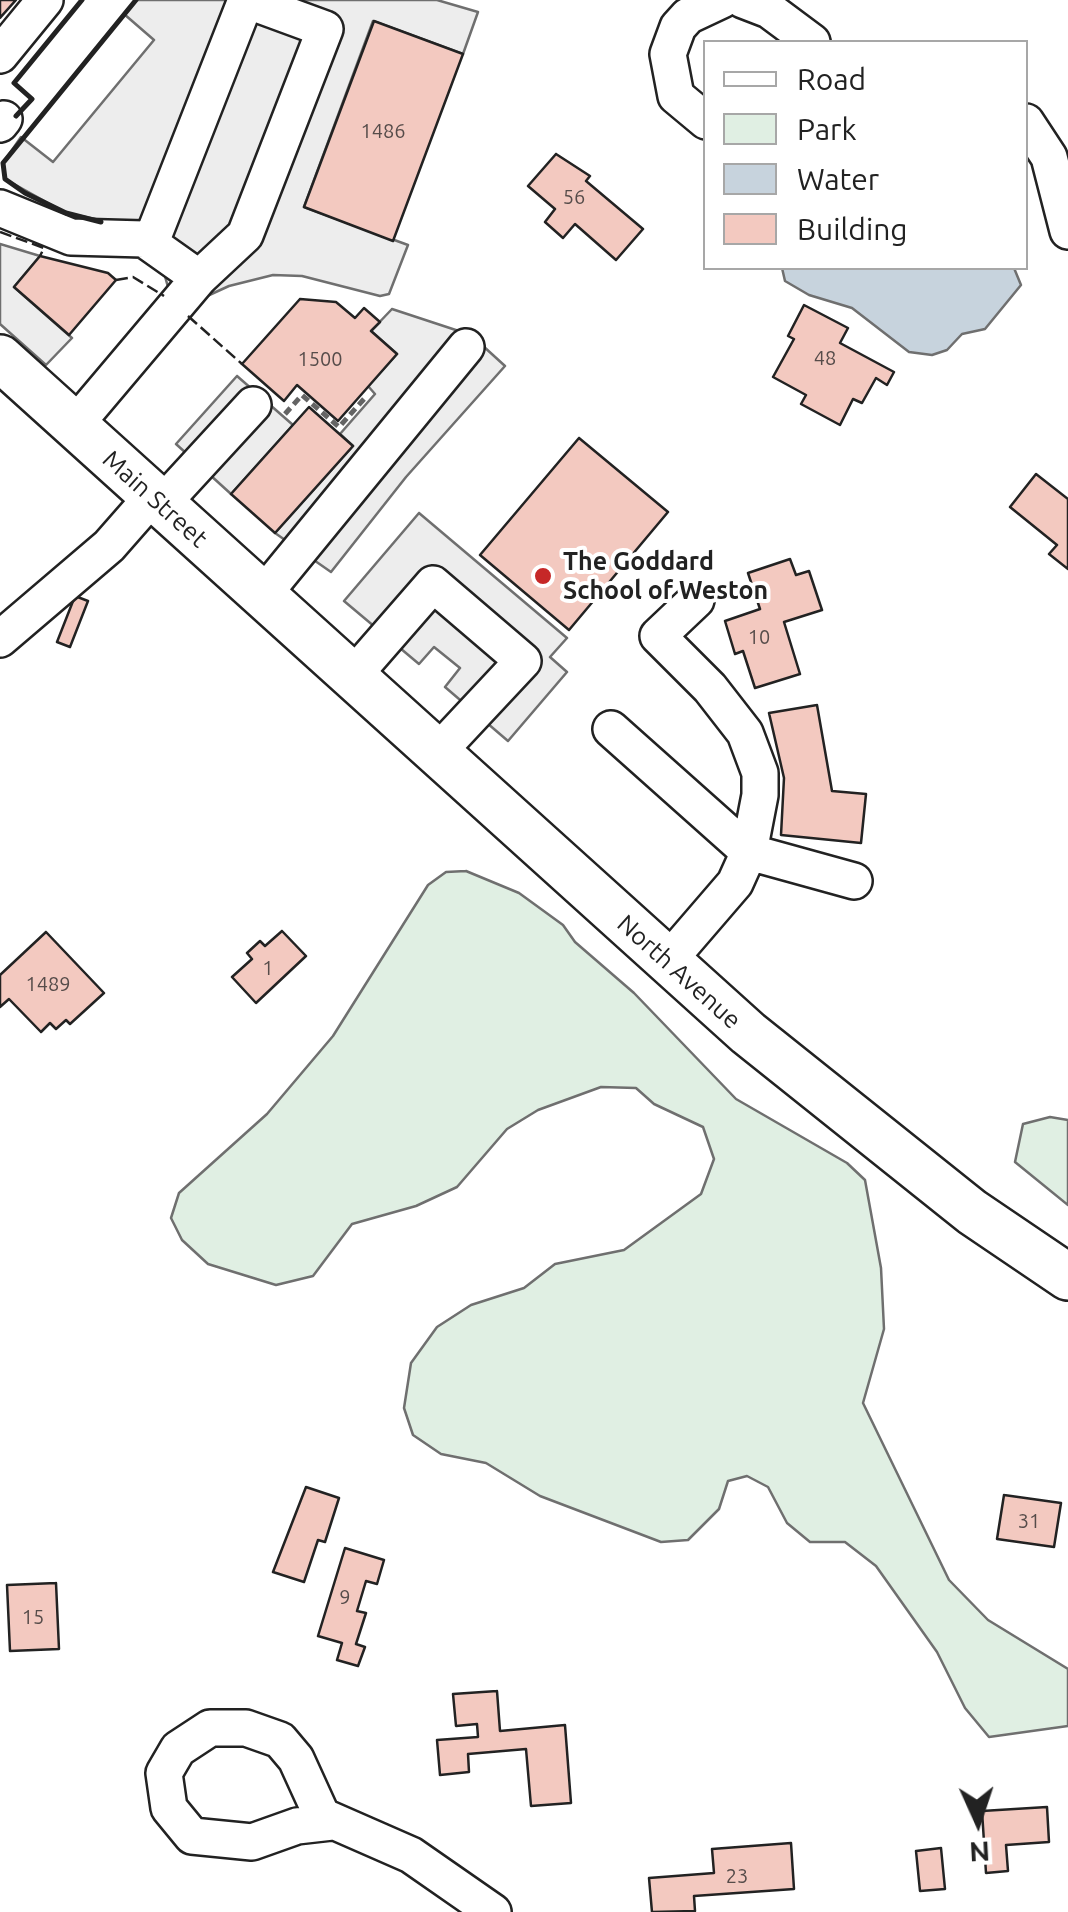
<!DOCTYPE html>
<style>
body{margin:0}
#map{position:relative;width:1068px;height:1912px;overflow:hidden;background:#fff;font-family:Ubuntu,sans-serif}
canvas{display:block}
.legend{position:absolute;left:703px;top:40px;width:325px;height:230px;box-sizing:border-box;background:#fff;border:2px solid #a7a7a7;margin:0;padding:12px 18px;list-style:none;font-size:30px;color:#222}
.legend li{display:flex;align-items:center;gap:20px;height:50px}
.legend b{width:50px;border:2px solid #a7a7a7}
.north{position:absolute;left:928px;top:1772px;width:100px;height:100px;-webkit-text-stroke:8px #fff;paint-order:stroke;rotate:177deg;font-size:28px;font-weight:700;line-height:40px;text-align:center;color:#222}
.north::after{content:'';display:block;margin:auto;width:35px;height:45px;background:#222;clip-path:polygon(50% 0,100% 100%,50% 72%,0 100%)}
</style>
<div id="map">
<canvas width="1068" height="1912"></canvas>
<ul class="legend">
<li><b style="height:12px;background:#fff"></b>Road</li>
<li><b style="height:28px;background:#e0efe3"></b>Park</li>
<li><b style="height:28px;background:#c7d3dd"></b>Water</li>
<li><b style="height:28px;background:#f3c9c0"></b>Building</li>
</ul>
<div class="north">N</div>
</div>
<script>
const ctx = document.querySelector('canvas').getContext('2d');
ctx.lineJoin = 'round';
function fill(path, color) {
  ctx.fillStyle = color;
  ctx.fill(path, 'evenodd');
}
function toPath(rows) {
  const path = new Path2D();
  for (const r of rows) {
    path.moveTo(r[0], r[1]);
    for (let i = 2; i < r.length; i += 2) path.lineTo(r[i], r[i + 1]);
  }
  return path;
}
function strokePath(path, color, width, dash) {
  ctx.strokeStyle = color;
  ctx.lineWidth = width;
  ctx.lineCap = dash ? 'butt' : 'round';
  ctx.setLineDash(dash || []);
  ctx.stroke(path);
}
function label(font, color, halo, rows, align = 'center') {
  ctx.font = font + ' Ubuntu,sans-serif';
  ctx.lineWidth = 8;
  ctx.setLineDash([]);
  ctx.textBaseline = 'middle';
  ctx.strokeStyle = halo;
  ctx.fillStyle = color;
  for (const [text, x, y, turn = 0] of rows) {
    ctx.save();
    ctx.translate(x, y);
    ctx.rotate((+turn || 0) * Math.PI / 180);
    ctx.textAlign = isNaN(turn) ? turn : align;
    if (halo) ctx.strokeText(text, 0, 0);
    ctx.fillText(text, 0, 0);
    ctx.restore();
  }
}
const green = toPath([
 [466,871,519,893,563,925,575,942,634,993,736,1099,847,1163,865,1180,881,1268,884,1329,863,1403,949,1580,988,1620,1068,1669,1068,1726,989,1737,965,1708,937,1652,876,1566,845,1542,810,1542,787,1523,768,1487,747,1476,728,1481,719,1509,688,1540,661,1542,540,1496,486,1463,441,1454,413,1435,404,1408,411,1363,437,1327,471,1305,524,1288,555,1264,624,1250,701,1194,714,1159,703,1127,654,1104,636,1088,601,1087,538,1110,507,1129,457,1187,416,1206,352,1224,313,1276,276,1285,208,1264,182,1240,171,1218,179,1193,267,1114,333,1036,428,885,446,872,466,871],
 [1050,1117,1068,1120,1068,1205,1015,1162,1023,1124,1050,1117]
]);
fill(green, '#e0efe3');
strokePath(green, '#6f6f6f', 2.5);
const parking = toPath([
 [136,0,437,0,478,12,463,54,373,21,304,207,408,245,389,294,380,296,302,276,273,275,229,286,205,297,164,296,168,287,164,273,148,258,119,256,120,224,66,213,5,179,3,163,21,137,53,162,154,40,124,14,136,0],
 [0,244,40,256,14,287,72,338,46,365,0,324,0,244],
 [392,309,471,335,505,366,406,477,331,572,275,533,353,446,340,434,375,394,368,386,397,354,371,331,392,309],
 [237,376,293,425,231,494,176,444,237,376],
 [419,513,567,638,550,657,567,672,508,741,445,687,460,668,434,647,419,664,344,601,419,513]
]);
fill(parking, '#ededed');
strokePath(parking, '#6f6f6f', 2.5);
const water = toPath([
 [782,268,1014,268,1021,285,985,329,962,334,947,350,932,355,909,352,852,308,809,295,785,281,782,268]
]);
fill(water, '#c7d3dd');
strokePath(water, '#6f6f6f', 2.5);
const building = toPath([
 [0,0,16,0,0,18,0,0],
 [374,21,463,54,393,241,304,207,374,21],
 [556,154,590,176,586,181,643,229,616,260,575,224,563,238,545,222,555,209,528,186,556,154],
 [40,256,108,273,116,280,69,335,14,287,40,256],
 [300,299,336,302,355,318,364,308,380,322,371,331,397,354,338,421,297,385,284,401,242,364,300,299],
 [804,305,848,328,840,343,894,372,887,385,876,378,862,403,853,399,840,425,801,404,806,395,773,377,794,339,788,336,804,305],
 [309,407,353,446,275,533,231,494,309,407],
 [579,438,668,512,569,630,480,555,579,438],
 [1036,474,1068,499,1068,569,1049,554,1057,545,1010,507,1036,474],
 [790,559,796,575,809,571,822,610,784,622,800,674,755,688,743,651,735,654,725,621,760,609,748,573,790,559],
 [75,596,88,601,70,647,57,642,75,596],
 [817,705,832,791,866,794,861,843,781,835,784,778,769,713,817,705],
 [282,931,306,956,256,1003,232,977,252,959,247,953,260,941,265,946,282,931],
 [46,932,104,993,70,1024,66,1020,56,1029,50,1023,41,1032,9,999,0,1007,0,975,46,932],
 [306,1487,339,1498,325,1542,318,1540,304,1582,273,1572,306,1487],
 [1004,1495,1061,1503,1054,1547,997,1539,1004,1495],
 [345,1548,384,1560,377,1584,366,1581,357,1611,366,1613,356,1644,365,1647,358,1666,337,1660,342,1643,318,1636,345,1548],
 [56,1583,59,1649,10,1651,7,1585,56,1583],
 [497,1691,500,1731,565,1725,571,1803,531,1806,526,1749,468,1754,469,1772,440,1775,437,1740,478,1737,477,1724,456,1726,453,1694,497,1691],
 [1047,1807,1049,1842,1006,1845,1008,1871,986,1873,982,1811,1047,1807],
 [791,1843,794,1889,694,1896,695,1911,652,1912,649,1878,714,1873,712,1849,791,1843],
 [941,1848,945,1889,920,1891,916,1851,941,1848]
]);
fill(building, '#f3c9c0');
strokePath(building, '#222', 2.5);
const minor = toPath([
 [743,0,769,10,812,42],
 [0,55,45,0],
 [706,121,676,96,668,54,678,27,688,16,722,0],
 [1026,122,1049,157,1068,231],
 [0,124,4,119],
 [0,208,71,237,144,239,199,278],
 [74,426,199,278,245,235,325,29,246,0,151,242],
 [161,505,253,405],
 [262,596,466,347],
 [0,639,109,546,152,497],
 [352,677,433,584,523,661,436,754],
 [611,729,749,852,854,881],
 [667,962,735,883,749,852,760,795,760,773,745,733,710,688,658,636,696,600],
 [332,1822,297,1826,252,1842,192,1836,169,1808,164,1773,178,1749,210,1728,246,1728,280,1740,296,1759,322,1816,411,1855,493,1912]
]);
const major = toPath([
 [0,358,748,1033,972,1212,1068,1277]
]);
strokePath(minor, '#222', 40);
strokePath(major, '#222', 50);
strokePath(toPath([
 [285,414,302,395,339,427,364,399]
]), '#646464', 5, [8, 5]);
strokePath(minor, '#fff', 35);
strokePath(major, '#fff', 45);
strokePath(toPath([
 [0,232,44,248,40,256],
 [116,280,133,277,164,296],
 [188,316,242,364]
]), '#222', 2.5, [12, 5]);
strokePath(toPath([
 [16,116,32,99,14,83,82,0],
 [101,222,66,213,25,193,5,179,3,163,136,0]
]), '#222', 5);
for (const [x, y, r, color] of [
 [543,576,10,"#c62828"]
]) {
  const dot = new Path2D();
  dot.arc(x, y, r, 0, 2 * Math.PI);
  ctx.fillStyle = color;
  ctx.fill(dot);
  strokePath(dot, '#fff', 4);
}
label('20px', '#564c4a', null, [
 ["1486",383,131],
 ["56",574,197],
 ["48",825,358],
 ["1500",320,359],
 ["10",759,637],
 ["1",268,968],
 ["1489",48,984],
 ["31",1029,1521],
 ["9",345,1597],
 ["15",33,1617],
 ["23",737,1876]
]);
label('25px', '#222', '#fff', [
 ["Main Street",155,499,42],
 ["North Avenue",679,972,42]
]);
label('bold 25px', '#222', '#fff', [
 ["The Goddard",563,562],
 ["School of Weston",563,591]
], 'left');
</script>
